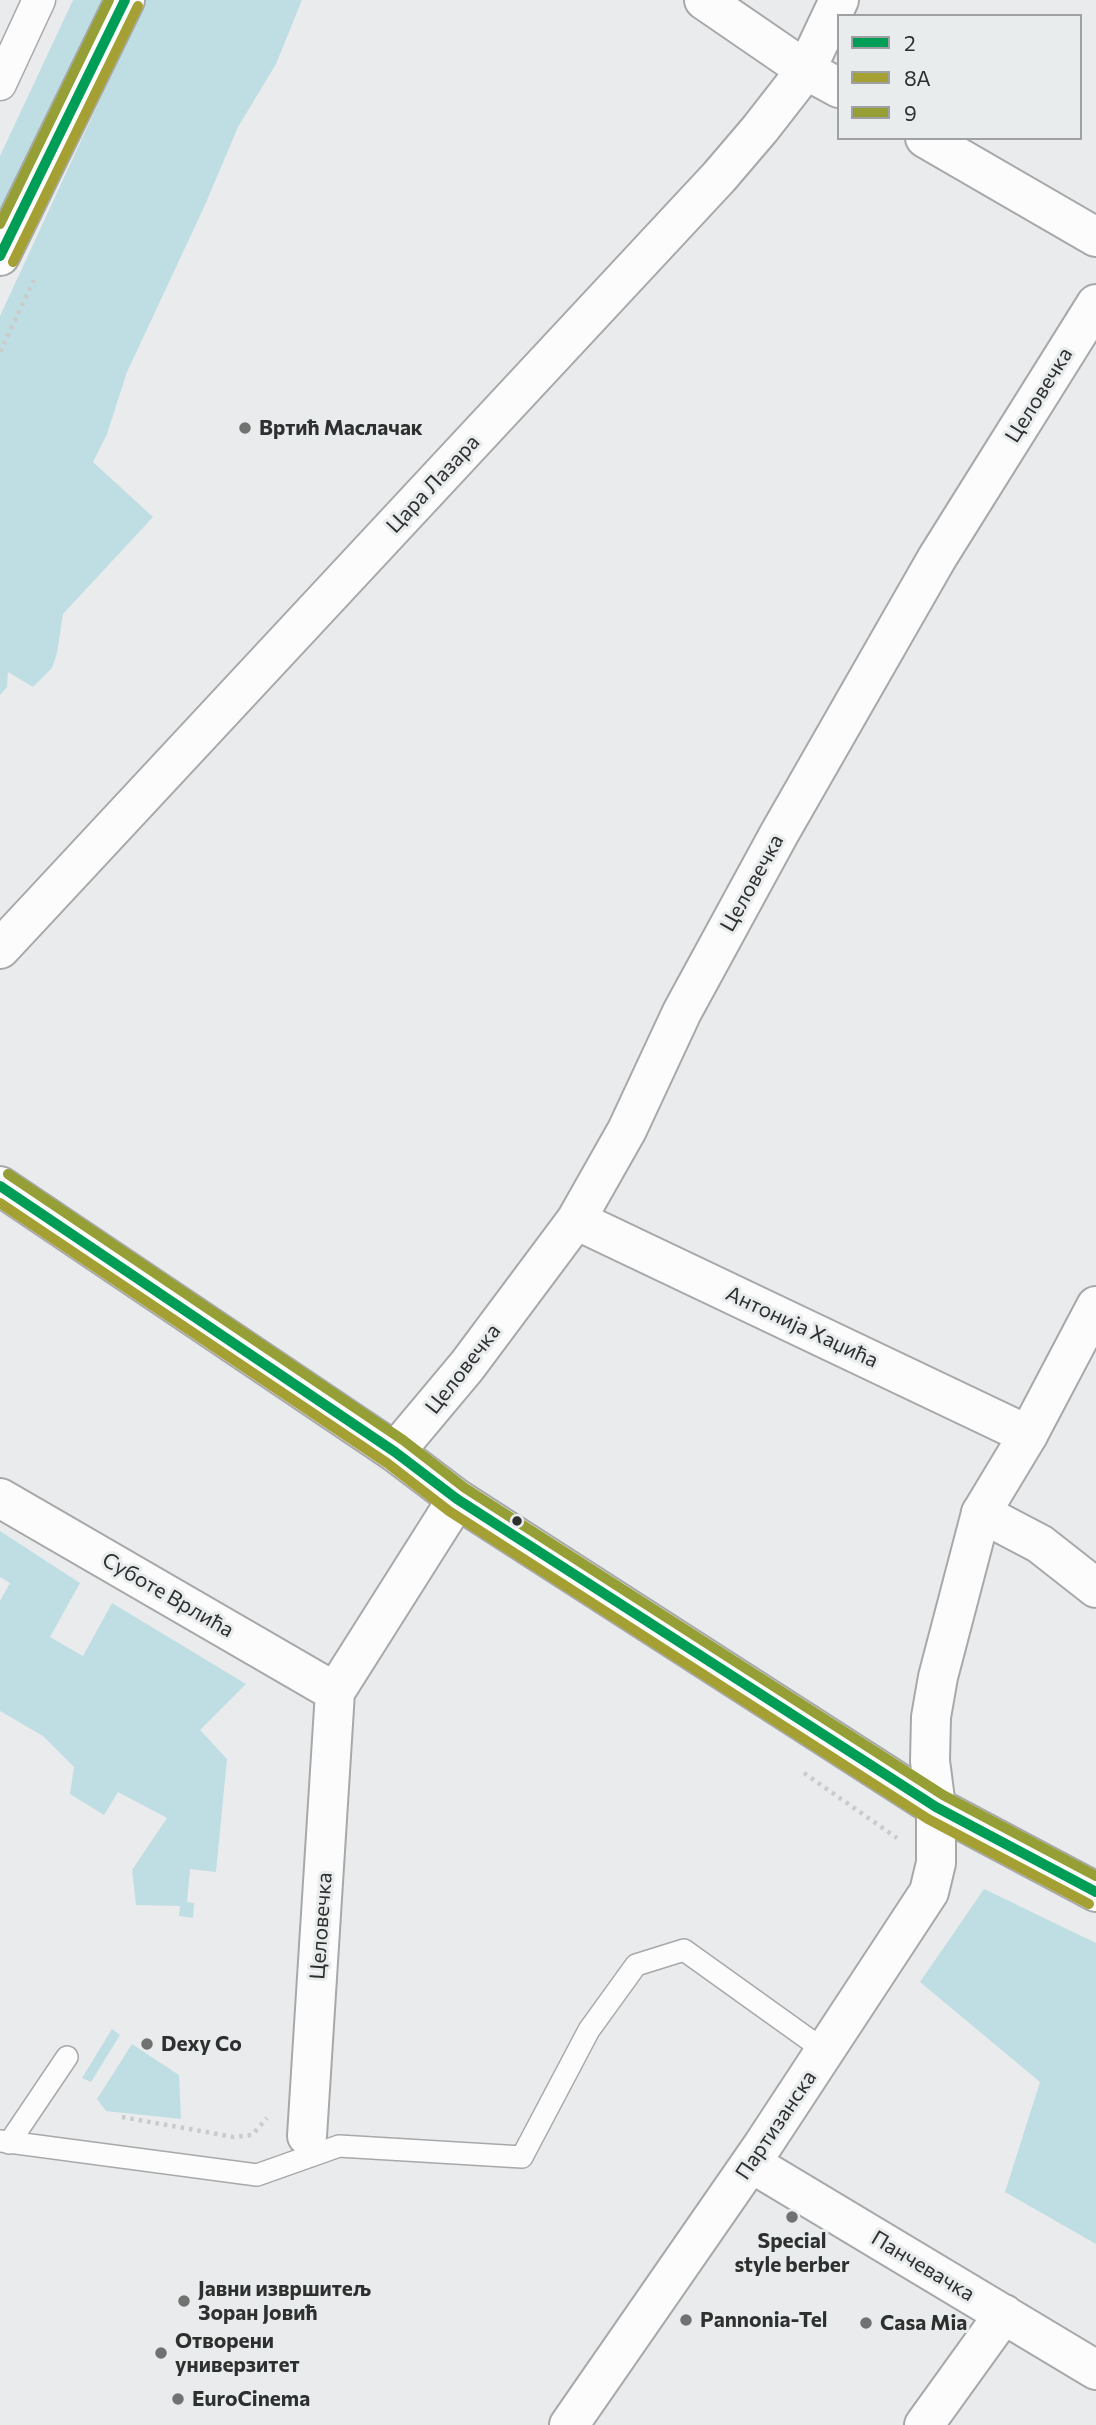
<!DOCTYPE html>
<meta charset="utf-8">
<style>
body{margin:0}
#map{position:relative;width:1096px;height:2425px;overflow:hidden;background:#eaebec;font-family:Commissioner,sans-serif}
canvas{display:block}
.legend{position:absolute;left:837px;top:14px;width:245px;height:126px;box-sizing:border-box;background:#e9eced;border:2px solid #9ea0a1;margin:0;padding:9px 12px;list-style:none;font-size:21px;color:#2e2f2f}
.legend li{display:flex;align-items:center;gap:14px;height:35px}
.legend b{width:35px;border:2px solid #9ea0a1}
</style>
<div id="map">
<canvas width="1096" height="2425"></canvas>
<ul class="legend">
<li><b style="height:9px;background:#009d57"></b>2</li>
<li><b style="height:9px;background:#a5a034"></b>8A</li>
<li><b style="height:9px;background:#959f36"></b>9</li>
</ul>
</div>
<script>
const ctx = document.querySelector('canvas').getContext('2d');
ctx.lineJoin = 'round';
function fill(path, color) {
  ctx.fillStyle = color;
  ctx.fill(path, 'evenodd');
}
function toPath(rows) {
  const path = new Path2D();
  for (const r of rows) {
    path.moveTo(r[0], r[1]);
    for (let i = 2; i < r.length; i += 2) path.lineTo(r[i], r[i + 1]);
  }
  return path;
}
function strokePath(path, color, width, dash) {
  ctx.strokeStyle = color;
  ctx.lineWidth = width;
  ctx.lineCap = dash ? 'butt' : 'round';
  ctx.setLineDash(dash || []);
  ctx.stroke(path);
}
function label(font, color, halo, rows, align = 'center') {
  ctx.font = font + ' Commissioner,sans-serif';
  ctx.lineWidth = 6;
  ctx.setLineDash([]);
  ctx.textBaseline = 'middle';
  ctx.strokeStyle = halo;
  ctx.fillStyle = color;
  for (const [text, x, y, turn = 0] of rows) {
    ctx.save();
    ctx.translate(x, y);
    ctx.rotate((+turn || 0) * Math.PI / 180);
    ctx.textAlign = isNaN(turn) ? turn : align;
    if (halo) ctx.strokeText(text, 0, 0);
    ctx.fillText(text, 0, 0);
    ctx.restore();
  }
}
fill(toPath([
 [73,0,117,0,0,241,0,156],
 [146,0,302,0,276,64,238,127,205,205,127,372,107,434,93,462,153,517,63,614,57,653,52,668,33,687,8,672,7,687,0,695,0,316],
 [0,1531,80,1583,50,1637,83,1656,112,1603,246,1684,200,1730,227,1759,216,1872,190,1869,187,1902,194,1903,193,1918,179,1916,180,1906,136,1905,132,1870,167,1818,118,1792,104,1815,70,1794,74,1767,43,1736,0,1711,0,1601,10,1583,0,1577],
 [984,1889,1096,1943,1096,2244,1005,2192,1040,2082,920,1982],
 [112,2029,120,2035,91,2082,82,2078],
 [132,2044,179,2075,181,2119,106,2111,97,2099]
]), '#bfdee3');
const service = toPath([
 [0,2141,257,2175,339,2146,522,2157,589,2030,636,1965,684,1950,825,2051],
 [9,2143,67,2057]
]);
const pedestrian = toPath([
 [0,84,39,0]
]);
const minor = toPath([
 [704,0,806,70,839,88],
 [925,138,1096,237],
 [0,949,719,177,760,129,806,70,839,0],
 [576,1220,1028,1435],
 [395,1452,467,1366,576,1220,627,1130,682,1012,779,834,937,558,1096,304],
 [0,1498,335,1692],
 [981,1513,1040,1544,1096,1588],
 [307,2136,335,1692,457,1499],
 [751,2163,1096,2370],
 [569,2425,763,2145,929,1892,936,1863,936,1807],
 [924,2425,1004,2314]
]);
const tertiary = toPath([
 [0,256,125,0],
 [0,1186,395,1452,457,1499,936,1807,1096,1892],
 [936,1807,930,1761,931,1717,938,1677,981,1513,1028,1435,1096,1306]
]);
strokePath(service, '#a7a8a9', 24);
strokePath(pedestrian, '#a7a8a9', 35);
strokePath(minor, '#a7a8a9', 42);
strokePath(tertiary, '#a7a8a9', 42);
strokePath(toPath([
 [0,352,34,280],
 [804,1773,897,1838],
 [122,2117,234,2137,252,2135,267,2118]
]), '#cbcbcb', 4.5, [3.5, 5]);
strokePath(service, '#fcfcfc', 21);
strokePath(pedestrian, '#fcfcfc', 32);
strokePath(minor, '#fcfcfc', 38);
strokePath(tertiary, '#fcfcfc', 38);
strokePath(toPath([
 [0,256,125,0],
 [0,1186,395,1452,457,1499,936,1807,1096,1892]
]), '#009d57', 10);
strokePath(toPath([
 [13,262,138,6],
 [0,1203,387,1463,449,1511,928,1819,1089,1904]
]), '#a5a034', 10);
strokePath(toPath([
 [0,224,109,0],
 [8,1174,403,1440,465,1488,943,1795,1096,1876]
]), '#959f36', 10);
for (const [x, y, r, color] of [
 [245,428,7,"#707171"],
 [517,1521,6,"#2e2f2f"],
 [147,2044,7,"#707171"],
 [792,2217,7,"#707171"],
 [184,2301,7,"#707171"],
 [686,2320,7,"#707171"],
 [866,2323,7,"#707171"],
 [161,2353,7,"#707171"],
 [178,2399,7,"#707171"]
]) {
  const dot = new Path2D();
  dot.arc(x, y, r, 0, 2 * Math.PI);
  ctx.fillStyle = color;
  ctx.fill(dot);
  strokePath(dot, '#e9eced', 2.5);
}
label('21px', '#2e2f2f', '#e9eced', [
 ["Целовечка",1039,395,-58],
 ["Цара Лазара",433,484,-47],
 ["Целовечка",752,883,-61],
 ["Антонија Хаџића",802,1327,25],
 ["Целовечка",463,1369,-52],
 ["Суботе Врлића",168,1595,30],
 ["Целовечка",321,1926,-86],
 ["Партизанска",776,2125,-56],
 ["Панчевачка",923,2266,31]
]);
label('bold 21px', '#2e2f2f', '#e9eced', [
 ["Вртић Маслачак",259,428],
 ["Dexy Co",161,2044],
 ["Special",792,2241,"center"],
 ["style berber",792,2265,"center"],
 ["Јавни извршитељ",198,2289],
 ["Зоран Јовић",198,2313],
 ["Pannonia-Tel",700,2320],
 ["Casa Mia",880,2323],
 ["Отворени",175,2341],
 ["универзитет",175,2365],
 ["EuroCinema",192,2399]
], 'left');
</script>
